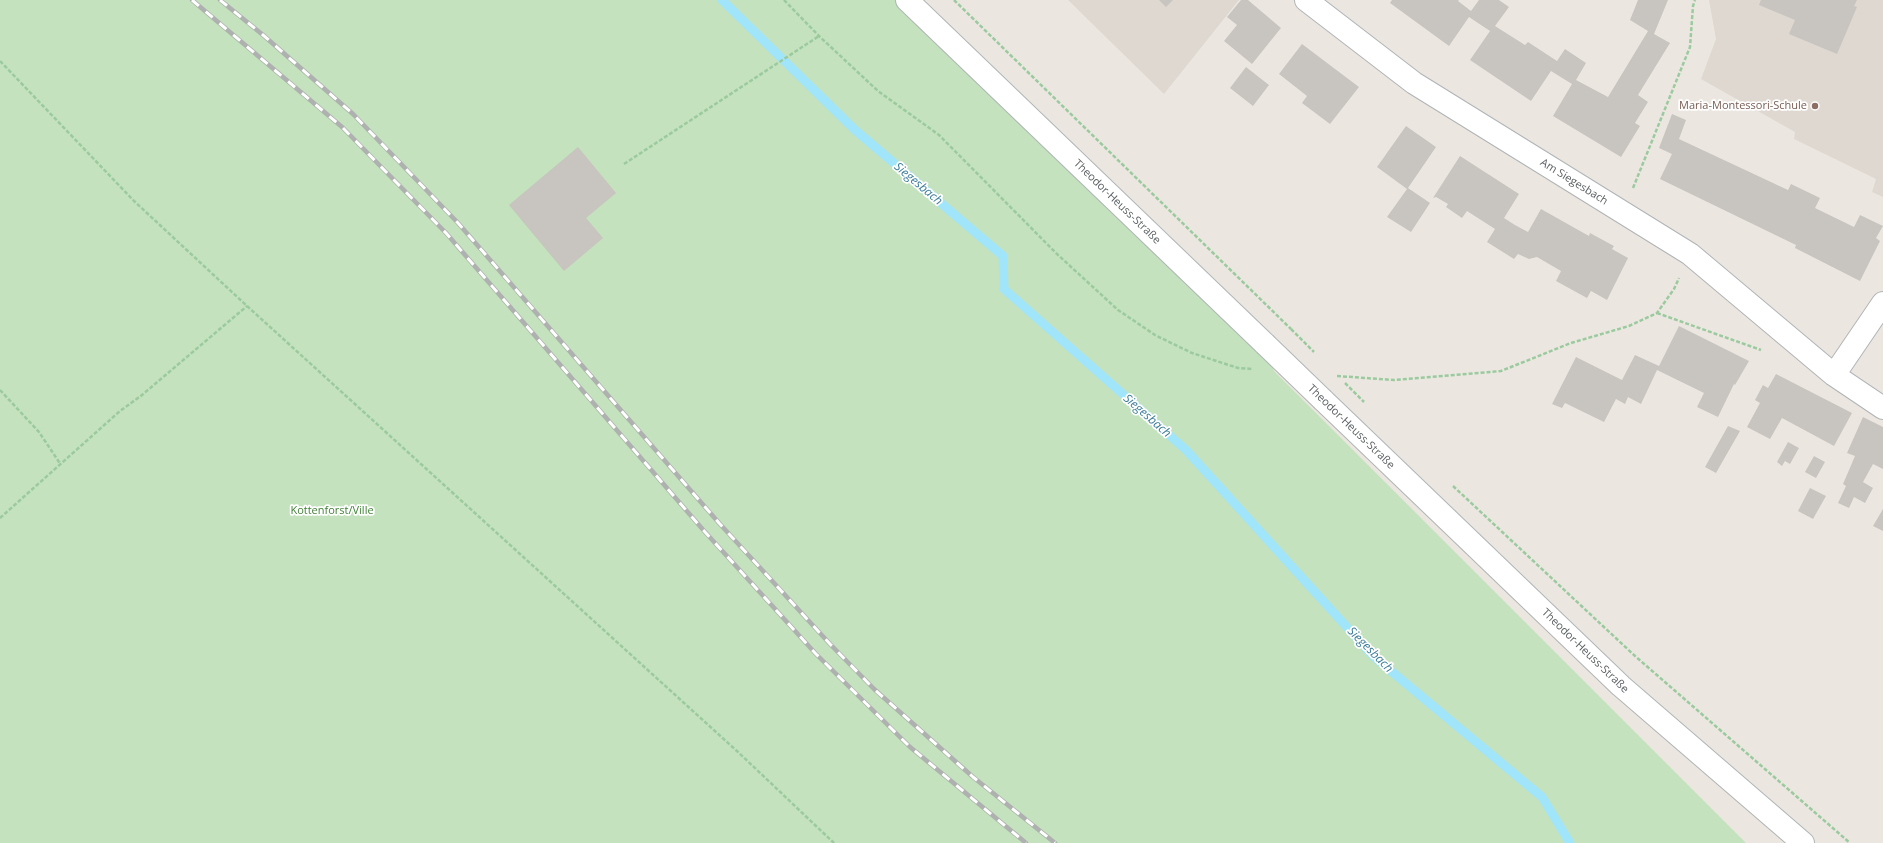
<!DOCTYPE html>
<meta charset="utf-8">
<style>
body{margin:0}
canvas{display:block;background:#ebe7e0}
</style>
<canvas width="1883" height="843"></canvas>
<script>
const ctx = document.querySelector('canvas').getContext('2d');
ctx.lineJoin = 'round';
function fill(path, color) {
  ctx.fillStyle = color;
  ctx.fill(path, 'evenodd');
}
function toPath(rows) {
  const path = new Path2D();
  for (const r of rows) {
    path.moveTo(r[0], r[1]);
    for (let i = 2; i < r.length; i += 2) path.lineTo(r[i], r[i + 1]);
  }
  return path;
}
function strokePath(path, color, width, dash) {
  ctx.strokeStyle = color;
  ctx.lineWidth = width;
  ctx.lineCap = dash ? 'butt' : 'round';
  ctx.setLineDash(dash || []);
  ctx.stroke(path);
}
function label(font, color, halo, rows, align = 'center') {
  ctx.font = font + ' "Open Sans",sans-serif';
  ctx.lineWidth = 3.5;
  ctx.setLineDash([]);
  ctx.textBaseline = 'middle';
  ctx.strokeStyle = halo;
  ctx.fillStyle = color;
  for (const [text, x, y, turn = 0] of rows) {
    ctx.save();
    ctx.translate(x, y);
    ctx.rotate((+turn || 0) * Math.PI / 180);
    ctx.textAlign = isNaN(turn) ? turn : align;
    if (halo) ctx.strokeText(text, 0, 0);
    ctx.fillText(text, 0, 0);
    ctx.restore();
  }
}
fill(toPath([
 [1068,0,1239,0,1164,94],
 [1709,0,1883,0,1883,197,1872,192,1876,179,1794,139,1795,132,1701,79,1716,39]
]), '#ded8d1');
fill(toPath([
 [0,0,907,0,1265,344,1274,371,1746,843,0,843]
]), '#c4e2bd');
strokePath(toPath([
 [722,0,855,130,1003,256,1004,289,1186,450,1373,656,1542,797,1570,843]
]), '#a1e5fb', 9);
fill(toPath([
 [1159,0,1173,0,1166,7],
 [1241,0,1248,0,1281,28,1252,64,1224,41,1237,25,1227,17],
 [1392,0,1459,0,1458,1,1471,11,1479,0,1499,0,1509,7,1495,26,1525,45,1528,42,1557,61,1565,49,1586,63,1576,80,1608,97,1648,31,1630,20,1638,0,1668,0,1654,34,1670,43,1638,95,1648,102,1635,123,1640,126,1621,157,1553,116,1572,84,1551,71,1531,101,1470,60,1490,31,1469,17,1449,46,1390,3],
 [1761,0,1857,0,1854,6,1857,7,1837,54,1789,34,1795,20,1759,5],
 [1302,44,1359,87,1330,124,1302,103,1307,96,1279,74],
 [1246,67,1269,85,1253,106,1230,88],
 [1672,114,1686,120,1679,139,1788,190,1791,184,1820,198,1815,208,1854,227,1860,215,1883,226,1876,238,1880,241,1860,281,1795,248,1796,245,1660,179,1672,154,1659,148],
 [1406,126,1436,147,1408,188,1430,203,1411,232,1387,217,1407,189,1377,167],
 [578,147,616,193,586,218,603,238,564,271,509,205],
 [1460,156,1519,194,1504,218,1515,225,1528,232,1541,209,1589,236,1590,233,1614,246,1612,249,1628,258,1607,300,1591,291,1587,298,1556,281,1561,271,1537,257,1529,259,1518,254,1514,259,1487,242,1495,229,1467,211,1462,218,1446,207,1448,204,1436,197,1433,198],
 [1679,326,1749,361,1735,385,1734,384,1718,417,1697,407,1704,393,1657,370,1641,404,1628,397,1625,404,1616,399,1604,422,1565,403,1562,408,1552,404,1576,357,1622,380,1635,355,1659,366],
 [1776,374,1852,413,1834,446,1782,418,1770,439,1747,427,1760,403,1755,400,1763,385,1768,388],
 [1863,417,1883,427,1883,469,1873,464,1863,482,1873,488,1865,503,1854,497,1849,508,1838,503,1846,486,1843,484,1855,456,1847,453],
 [1728,426,1740,431,1716,473,1705,467],
 [1788,442,1799,448,1790,464,1785,461,1782,466,1777,462],
 [1814,456,1825,462,1816,478,1805,472],
 [1810,488,1826,496,1813,519,1798,511],
 [1883,509,1883,531,1873,526]
]), '#c8c4bf');
const street = toPath([
 [1306,0,1414,83,1690,254,1834,375,1883,408],
 [1834,375,1883,303]
]);
const secondary = toPath([
 [907,0,1265,344],
 [1323,400,1621,686,1803,843]
]);
strokePath(street, '#b1b4b7', 24);
strokePath(secondary, '#b0b5b7', 24);
strokePath(toPath([
 [784,0,819,36,878,91,939,135,1057,254,1118,310,1155,335,1192,353,1238,368,1253,369],
 [954,0,1291,329],
 [0,61,134,201,247,306,738,752,834,843],
 [624,164,819,36],
 [1633,188,1690,47,1693,6,1695,0],
 [1657,313,1761,350],
 [1337,376,1394,380,1501,371,1571,343,1629,326,1657,313,1674,289,1679,278],
 [0,390,39,432,61,465],
 [1453,486,1635,656,1850,843],
 [0,518,120,411,142,395,247,306]
]), '#9bca9f', 2.5, [4, 2]);
strokePath(street, '#fff', 22);
strokePath(secondary, '#fff', 22);
const rail = toPath([
 [192,0,342,127,446,233,705,532,816,654,910,747,1026,843],
 [220,0,263,35,353,114,458,223,719,523,830,644,874,689,973,777,1055,843]
]);
strokePath(rail, '#afb0b0', 4.5);
strokePath(rail, '#fff', 3, [9]);
const secondaryBridge = toPath([
 [1265,344,1323,400]
]);
strokePath(secondaryBridge, '#b0b5b7', 24, []);
strokePath(toPath([
 [1291,329,1314,352],
 [1345,383,1364,402]
]), '#9bca9f', 2.5, [4, 2]);
strokePath(secondaryBridge, '#fff', 22);
for (const [x, y, r, color] of [
 [1815,106,4,"#8d6e63"]
]) {
  const dot = new Path2D();
  dot.arc(x, y, r, 0, 2 * Math.PI);
  ctx.fillStyle = color;
  ctx.fill(dot);
  strokePath(dot, '#fff', 1.5);
}
label('11px', '#785e54', '#fff', [
 ["Maria-Montessori-Schule",1807,106]
], 'right');
label('11px', '#595e60', '#fff', [
 ["Am Siegesbach",1574,182,32],
 ["Theodor-Heuss-Straße",1117,202,44],
 ["Theodor-Heuss-Straße",1351,427,44],
 ["Theodor-Heuss-Straße",1585,651,44]
]);
label('11px', '#428138', '#fff', [
 ["Kottenforst/Ville",332,511]
]);
label('italic 12px', '#3b7b9a', '#fff', [
 ["Siegesbach",918,184,40],
 ["Siegesbach",1147,416,41],
 ["Siegesbach",1370,650,45]
]);
</script>
